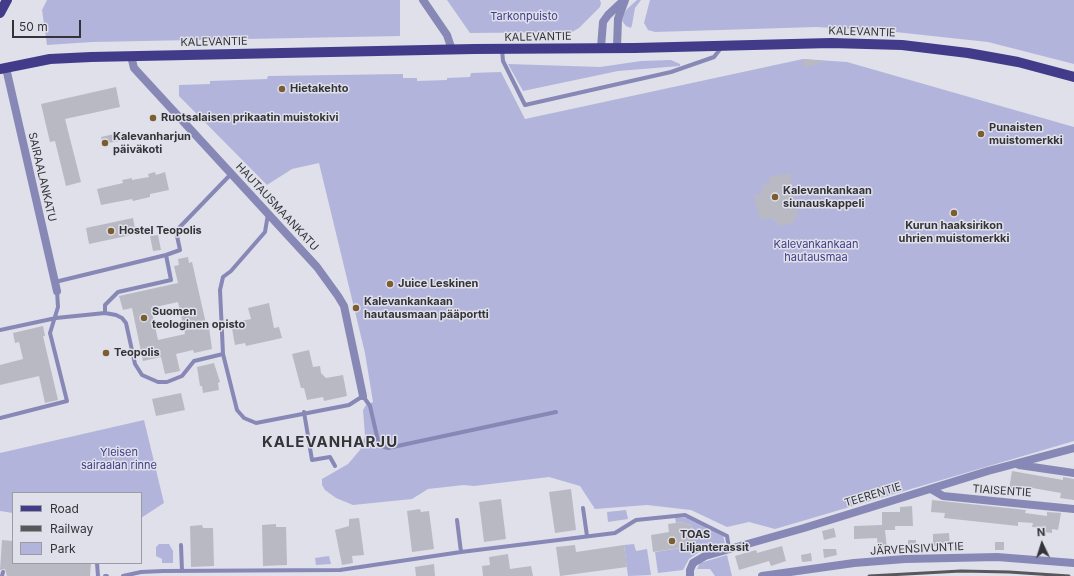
<!DOCTYPE html>
<meta charset="utf-8">
<style>
body{margin:0}
#map{position:relative;width:1074px;height:576px;overflow:hidden;background:#dfe0ea;font-family:Inter,sans-serif}
canvas{display:block}
.legend{position:absolute;left:12px;top:492px;width:130px;height:72px;box-sizing:border-box;background:#dfe0ea;border:1px solid #9b9ba3;margin:0;padding:5px 7px;list-style:none;font-size:12px;color:#343438}
.legend li{display:flex;align-items:center;gap:8px;height:20px}
.legend b{width:20px;border:1px solid #9b9ba3}
.north{position:absolute;left:1022px;top:524px;width:40px;height:40px;-webkit-text-stroke:3px #dfe0ea;paint-order:stroke;rotate:356deg;font-size:11px;font-weight:700;line-height:16px;text-align:center;color:#343438}
.north::after{content:'';display:block;margin:auto;width:14px;height:18px;background:#343438;clip-path:polygon(50% 0,100% 100%,50% 72%,0 100%)}
.scale{position:absolute;left:12px;top:20px;width:69px;height:18px;box-sizing:border-box;border:2px solid #343438;border-top:0;padding-left:5px;font-size:12px;line-height:14px;white-space:nowrap;color:#343438;-webkit-text-stroke:3px #dfe0ea;paint-order:stroke}
</style>
<div id="map">
<canvas width="1074" height="576"></canvas>
<ul class="legend">
<li><b style="height:5px;background:#423b8a"></b>Road</li>
<li><b style="height:5px;background:#57575c"></b>Railway</li>
<li><b style="height:11px;background:#b3b4dc"></b>Park</li>
</ul>
<div class="north">N</div>
<div class="scale">50 m</div>
</div>
<script>
const ctx = document.querySelector('canvas').getContext('2d');
ctx.lineJoin = 'round';
function fill(path, color) {
  ctx.fillStyle = color;
  ctx.fill(path, 'evenodd');
}
function toPath(rows) {
  const path = new Path2D();
  for (const r of rows) {
    path.moveTo(r[0], r[1]);
    for (let i = 2; i < r.length; i += 2) path.lineTo(r[i], r[i + 1]);
  }
  return path;
}
function strokePath(path, color, width, dash) {
  ctx.strokeStyle = color;
  ctx.lineWidth = width;
  ctx.lineCap = dash ? 'butt' : 'round';
  ctx.setLineDash(dash || []);
  ctx.stroke(path);
}
function label(font, color, halo, rows, align = 'center') {
  ctx.font = font + ' Inter,sans-serif';
  ctx.lineWidth = 3;
  ctx.setLineDash([]);
  ctx.textBaseline = 'middle';
  ctx.strokeStyle = halo;
  ctx.fillStyle = color;
  for (const [text, x, y, turn = 0] of rows) {
    ctx.save();
    ctx.translate(x, y);
    ctx.rotate((+turn || 0) * Math.PI / 180);
    ctx.textAlign = isNaN(turn) ? turn : align;
    if (halo) ctx.strokeText(text, 0, 0);
    ctx.fillText(text, 0, 0);
    ctx.restore();
  }
}
fill(toPath([
 [47,0,400,0,400,36,92,42,47,45,42,10],
 [447,0,600,0,601,3,600,7,579,28,572,32,470,33],
 [637,0,641,0,635,8,632,25,631,28,626,26,622,21,622,17,627,9],
 [650,0,1074,0,1074,64,988,42,886,31,816,27,655,32,648,30,644,23],
 [803,59,847,62,1074,127,1074,441,775,529,749,522,727,527,691,510,647,505,595,509,580,486,549,477,474,486,464,485,428,489,412,499,353,505,336,498,325,490,322,485,322,479,348,464,360,450,365,436,363,410,366,405,373,402,365,353,319,163,292,169,267,185,179,96,179,85,210,84,210,81,267,79,268,76,403,74,403,78,417,78,417,81,447,80,447,78,470,77,471,73,501,72,525,119],
 [671,60,680,64,680,66,618,71,523,91,508,64,600,67,641,61],
 [144,420,164,503,141,518,141,493,13,493,13,513,0,511,0,453],
 [626,510,628,519,608,522,607,512],
 [675,517,691,518,723,536,725,543,699,552,689,559,683,570,658,573,655,552,694,546,691,524,685,525,684,522,676,523],
 [159,544,169,544,173,551,173,563,162,563,162,559,156,556,156,547],
 [634,544,636,551,647,549,651,575,628,576,624,545],
 [727,555,732,576,715,576,710,569,697,569,700,563],
 [329,556,331,564,316,565,315,558]
]), '#b3b4dc');
fill(toPath([
 [803,59,825,61,804,68],
 [116,87,120,107,65,119,81,182,66,186,55,141,50,142,41,104],
 [123,132,125,140,103,144,101,137],
 [155,172,156,175,165,172,169,190,150,194,150,197,133,201,132,199,101,205,97,189,123,183,122,180,132,178,132,180,149,177,148,174],
 [790,173,795,200,800,203,797,209,798,217,793,218,794,223,778,226,777,222,770,218,760,220,754,195,763,193,762,185,770,183,769,177],
 [133,218,136,234,89,244,86,228],
 [158,235,161,250,153,251,150,236],
 [188,257,189,263,192,262,207,328,209,327,212,349,194,353,193,350,176,354,180,371,165,374,161,357,143,361,132,308,123,310,119,296,178,283,174,266,179,265,178,259],
 [178,302,185,334,158,340,151,308],
 [269,303,274,328,279,327,282,338,246,346,245,343,235,345,231,323,251,319,248,308],
 [43,326,45,336,43,336,58,400,45,403,39,376,0,385,0,365,23,359,19,342,15,343,13,333],
 [309,350,313,367,320,366,321,373,326,378,343,375,347,396,324,401,323,397,307,400,304,388,301,388,292,354],
 [214,363,220,382,218,383,219,390,203,393,202,386,200,386,197,367],
 [181,393,185,410,156,416,152,399],
 [1012,471,1063,480,1063,477,1074,479,1074,500,1060,498,1061,493,1021,486,1020,491,1009,489],
 [571,489,576,530,555,533,549,492],
 [501,499,506,539,484,542,479,502],
 [932,500,1026,510,1025,513,1047,516,1047,512,1061,513,1058,530,1052,529,1052,533,1044,532,1045,528,1032,527,1033,523,1018,522,1018,526,944,518,945,513,931,512],
 [912,506,913,526,895,526,895,530,885,530,887,549,878,550,877,538,854,539,854,526,882,525,882,512,900,512,900,507],
 [420,509,421,512,429,511,434,549,412,552,407,511],
 [359,518,364,555,352,556,353,563,342,565,335,530,349,526,349,519],
 [684,522,685,525,691,524,694,546,653,552,651,535,669,532,668,524],
 [276,524,276,527,286,527,287,565,263,566,262,525],
 [202,525,203,528,213,528,214,566,191,567,190,526],
 [834,528,836,537,824,540,822,531],
 [949,533,950,546,933,546,933,534],
 [2,540,13,541,13,563,91,563,90,576,7,576,5,569,0,570],
 [908,540,916,540,916,548,908,549],
 [995,542,1004,542,1004,550,995,550],
 [575,545,576,552,624,545,627,567,560,576,556,547],
 [782,546,786,561,771,566,769,561,739,570,735,556,756,550,757,553],
 [823,549,836,549,837,555,824,558],
 [811,553,812,561,802,562,801,555],
 [508,554,510,569,531,566,533,576,483,576,482,566,490,565,489,557],
 [434,564,435,576,416,576,415,567]
]), '#b9b9c3');
strokePath(toPath([
 [502,50,503,61,525,105,671,72,714,57,721,48],
 [268,214,265,232,231,271,223,277,220,290,223,354,237,410,244,418,256,423,349,405,363,396,370,406,379,445,388,448,556,412],
 [55,282,166,255,180,250,176,231,231,174],
 [105,313,105,305,118,292,171,280,166,255],
 [0,330,56,318,105,313,116,315,122,318,126,323,135,364,142,375,158,382,167,382,182,376,194,361,223,354],
 [304,412,312,460,330,457,335,466],
 [0,418,67,401,50,333,58,307,57,291],
 [583,508,587,536],
 [457,520,461,552],
 [181,545,182,571],
 [97,563,98,576],
 [2,576,3,572],
 [105,576,107,576],
 [123,576,141,572,163,571,340,570,461,552,615,533,636,520,685,515,727,536,729,548]
]), '#8788b5', 4);
strokePath(toPath([
 [131,56,134,68,317,267,338,296,344,306,363,396],
 [6,68,57,291],
 [1019,465,1074,473],
 [931,489,943,496,1074,509],
 [690,576,690,570,693,563,705,556,804,528,988,471,1074,448]
]), '#8788b5', 8);
strokePath(toPath([
 [423,0,447,35,452,50],
 [601,47,603,22,608,15,624,0],
 [617,47,618,19,625,0],
 [762,576,854,563,905,559,997,557,1074,563]
]), '#8788b5', 8);
strokePath(toPath([
 [0,13,7,0],
 [0,69,50,59,91,57,474,49,635,48,831,43,902,45,968,53,1018,62,1074,77]
]), '#423b8a', 10);
strokePath(toPath([
 [869,576,961,571,1009,572,1069,576]
]), '#57575c', 3);
for (const [x, y, r, color] of [
 [282,89,4,"#7c5c31"],
 [153,118,4,"#7c5c31"],
 [981,134,4,"#7c5c31"],
 [105,143,4,"#7c5c31"],
 [775,197,4,"#7c5c31"],
 [954,213,4,"#7c5c31"],
 [111,231,4,"#7c5c31"],
 [390,284,4,"#7c5c31"],
 [356,308,4,"#7c5c31"],
 [144,318,4,"#7c5c31"],
 [106,353,4,"#7c5c31"],
 [672,541,4,"#7c5c31"]
]) {
  const dot = new Path2D();
  dot.arc(x, y, r, 0, 2 * Math.PI);
  ctx.fillStyle = color;
  ctx.fill(dot);
  strokePath(dot, '#dfe0ea', 1.5);
}
label('11px', '#423d87', '#dfe0ea', [
 ["Tarkonpuisto",524,17],
 ["Kalevankankaan",816,245],
 ["hautausmaa",816,258],
 ["Yleisen",119,453],
 ["sairaalan rinne",119,466]
]);
label('11px', '#343438', '#dfe0ea', [
 ["KALEVANTIE",862,32,2],
 ["KALEVANTIE",538,37,-1],
 ["KALEVANTIE",214,42,-1],
 ["SAIRAALANKATU",42,177,77],
 ["HAUTAUSMAANKATU",277,207,47],
 ["TIAISENTIE",1002,491,4],
 ["TEERENTIE",873,495,-17],
 ["JÄRVENSIVUNTIE",917,549,-3]
]);
label('bold 11px', '#343438', '#dfe0ea', [
 ["Hietakehto",290,89],
 ["Ruotsalaisen prikaatin muistokivi",161,118],
 ["Punaisten",989,128],
 ["muistomerkki",989,141],
 ["Kalevanharjun",113,137],
 ["päiväkoti",113,150],
 ["Kalevankankaan",783,191],
 ["siunauskappeli",783,204],
 ["Kurun haaksirikon",954,226,"center"],
 ["uhrien muistomerkki",954,239,"center"],
 ["Hostel Teopolis",119,231],
 ["Juice Leskinen",398,284],
 ["Kalevankankaan",364,302],
 ["hautausmaan pääportti",364,315],
 ["Suomen",152,312],
 ["teologinen opisto",152,325],
 ["Teopolis",114,353],
 ["TOAS",680,535],
 ["Liljanterassit",680,548]
], 'left');
ctx.letterSpacing = '1px';
label('bold 15px', '#343438', '#dfe0ea', [
 ["KALEVANHARJU",330,442]
]);
ctx.letterSpacing = '0px';
</script>
